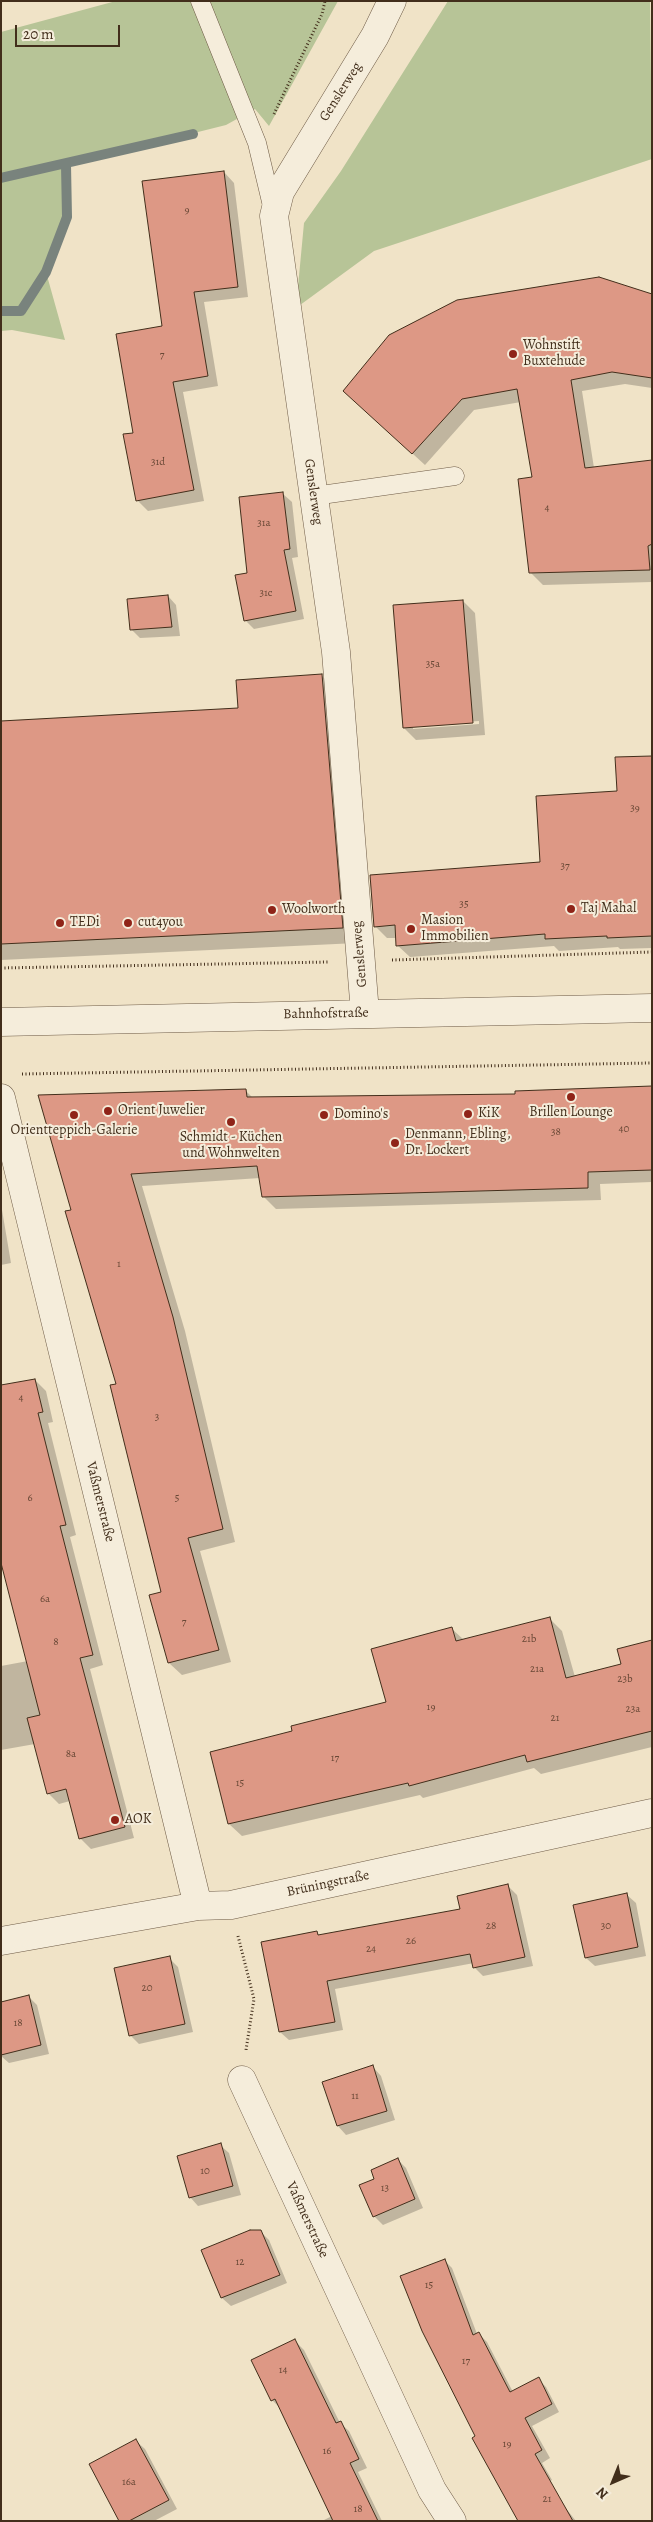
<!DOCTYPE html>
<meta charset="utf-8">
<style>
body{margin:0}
#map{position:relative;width:653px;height:2522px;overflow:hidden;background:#f0e3c7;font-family:Alegreya,serif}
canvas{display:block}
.frame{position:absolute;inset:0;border:2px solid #422e1b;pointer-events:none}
.north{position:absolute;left:588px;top:2457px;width:50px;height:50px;-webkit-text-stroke:4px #f5eddb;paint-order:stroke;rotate:224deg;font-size:14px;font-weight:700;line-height:20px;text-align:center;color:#422e1b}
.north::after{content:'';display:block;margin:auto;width:18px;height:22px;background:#422e1b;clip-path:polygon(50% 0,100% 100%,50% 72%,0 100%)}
.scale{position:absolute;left:15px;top:25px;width:105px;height:22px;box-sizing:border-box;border:2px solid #422e1b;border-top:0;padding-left:6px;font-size:15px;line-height:18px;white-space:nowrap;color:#422e1b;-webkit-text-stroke:4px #f5eddb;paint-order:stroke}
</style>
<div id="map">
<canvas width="653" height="2522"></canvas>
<div class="frame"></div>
<div class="north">N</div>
<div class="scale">20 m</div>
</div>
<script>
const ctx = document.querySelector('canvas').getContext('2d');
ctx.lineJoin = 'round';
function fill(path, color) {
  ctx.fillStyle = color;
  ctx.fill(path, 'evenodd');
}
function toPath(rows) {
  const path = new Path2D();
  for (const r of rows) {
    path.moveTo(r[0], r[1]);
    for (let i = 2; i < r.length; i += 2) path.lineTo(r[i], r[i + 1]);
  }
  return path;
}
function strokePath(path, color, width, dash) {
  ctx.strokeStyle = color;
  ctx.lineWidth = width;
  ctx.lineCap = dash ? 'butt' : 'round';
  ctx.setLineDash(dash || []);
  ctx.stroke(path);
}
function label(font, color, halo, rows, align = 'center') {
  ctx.font = font + ' Alegreya,serif';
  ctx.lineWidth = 4;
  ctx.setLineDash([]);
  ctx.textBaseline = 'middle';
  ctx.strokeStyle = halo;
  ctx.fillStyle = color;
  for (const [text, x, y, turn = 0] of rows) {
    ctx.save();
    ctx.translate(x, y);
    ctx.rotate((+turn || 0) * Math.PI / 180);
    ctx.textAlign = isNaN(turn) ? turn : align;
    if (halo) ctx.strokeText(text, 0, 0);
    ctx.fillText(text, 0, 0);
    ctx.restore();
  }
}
fill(toPath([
 [116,1,338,1,269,126,255,109,226,125,66,165,67,217,46,272,65,340,12,330,1,331,1,32],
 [448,1,650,1,652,159,374,251,296,308,304,223,341,171]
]), '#b7c497');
fill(toPath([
 [224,172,234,183,248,297,204,302,218,386,183,392,204,501,148,511,138,501,134,434],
 [652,295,652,388,625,384,582,391,594,468,652,461,652,582,543,585,531,573,533,478,521,402,474,410,425,465,357,403],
 [283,494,292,502,298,557,292,558,304,619,254,629,245,620,248,574],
 [168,596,176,605,180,636,140,638,131,629],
 [463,601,475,613,485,735,416,740,404,728],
 [479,721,479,724,413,729,413,726],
 [322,676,336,690,357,943,1,960,1,723,240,709],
 [652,757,652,948,620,949,618,947,559,951,554,946,410,957,397,945,397,938,387,938,375,926,542,863,618,793],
 [652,1087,652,1182,600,1184,601,1200,276,1209,263,1196,260,1178,142,1186,185,1331,235,1542,200,1551,231,1662,182,1675,169,1663,151,1596,162,1593,117,1385,72,1210,246,1091,253,1098,517,1095],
 [1,1204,11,1263,1,1265],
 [35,1380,46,1391,53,1422,48,1423,76,1535,70,1537,103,1665,90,1669,134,1838,91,1849,80,1838,70,1801,59,1804,48,1793,35,1744,1,1750,1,1666,28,1661],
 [550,1619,562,1631,575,1677,623,1665,652,1641,652,1747,541,1774,534,1768,423,1798,420,1795,242,1836,229,1824,212,1753,294,1732,387,1703,451,1628,464,1640],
 [508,1886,517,1895,533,1966,483,1976,475,1968,474,1963,335,1989,343,2030,289,2040,280,2032,316,1933,320,1936,462,1910],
 [627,1895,636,1903,646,1956,595,1966,586,1958],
 [169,1958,178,1967,193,2032,139,2044,130,2035],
 [28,1996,37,2005,49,2054,9,2063,1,2056,1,2003],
 [373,2067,381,2076,395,2120,346,2135,338,2126,324,2083],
 [220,2145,229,2153,241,2195,198,2206,190,2197],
 [398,2160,406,2168,423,2208,383,2225,374,2216],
 [260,2231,269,2240,287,2283,231,2306,222,2298,203,2250],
 [444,2260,452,2268,477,2334,479,2334,487,2342,513,2392,538,2379,546,2387,559,2412,532,2426,550,2458,542,2463,552,2480,510,2500,477,2437],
 [295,2341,304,2350,340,2423,349,2431,367,2468,358,2472,382,2521,322,2521,332,2516,281,2409,272,2400],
 [136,2441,145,2449,177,2509,154,2521,121,2521],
 [564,2506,576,2521,538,2521]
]), '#0003');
strokePath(toPath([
 [1,178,193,134],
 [1,311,21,311,46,272,67,217,66,165]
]), '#79837d', 10);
const building = toPath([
 [224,171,238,287,194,292,208,376,173,382,194,490,136,501,123,434,133,433,116,334,162,326,142,181,224,171],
 [599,277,652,294,652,378,612,372,571,380,585,468,652,460,652,544,648,546,650,570,529,573,518,479,532,477,517,389,462,399,412,454,343,391,389,335,457,300,599,277],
 [283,492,290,549,284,550,296,611,244,621,235,575,247,573,239,497,283,492],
 [168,595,172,627,130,630,127,599,168,595],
 [463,600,473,723,403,728,393,605,463,600],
 [322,674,343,928,1,944,1,721,238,708,236,680,322,674],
 [652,756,652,936,607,938,607,936,545,939,545,934,396,946,395,925,374,927,370,875,540,862,536,796,617,791,615,757,652,756],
 [652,1086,652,1170,588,1172,588,1188,262,1197,257,1166,131,1174,173,1317,223,1529,188,1538,219,1650,168,1663,149,1595,161,1592,110,1385,116,1384,65,1211,71,1210,38,1095,246,1089,247,1097,515,1094,515,1091,652,1086],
 [35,1379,43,1412,38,1413,66,1525,60,1526,93,1655,80,1658,125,1827,79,1839,66,1789,47,1794,27,1718,40,1715,1,1563,1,1385,35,1379],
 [550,1617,566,1678,621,1664,617,1649,652,1640,652,1731,527,1762,525,1755,409,1786,408,1783,228,1824,210,1752,292,1731,291,1726,386,1702,371,1649,452,1627,456,1641,550,1617],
 [508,1884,525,1957,473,1968,470,1954,327,1981,335,2022,279,2032,261,1942,317,1931,318,1935,460,1909,457,1896,508,1884],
 [627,1893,638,1947,585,1958,573,1905,627,1893],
 [170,1956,185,2024,129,2036,114,1968,170,1956],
 [29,1995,41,2045,1,2055,1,2002,29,1995],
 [373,2065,387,2111,337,2126,322,2082,373,2065],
 [221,2143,233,2186,189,2198,177,2156,221,2143],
 [398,2158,415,2199,373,2217,359,2185,374,2179,371,2170,398,2158],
 [250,2230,261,2230,280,2275,221,2298,201,2250,250,2230],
 [445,2259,473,2335,479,2332,510,2392,539,2377,552,2404,525,2418,542,2450,535,2454,573,2521,518,2521,472,2438,475,2436,422,2331,400,2276,445,2259],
 [295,2339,336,2423,341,2421,359,2459,350,2463,378,2521,333,2521,275,2399,271,2401,251,2360,295,2339],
 [136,2439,169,2500,129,2521,119,2521,89,2464,136,2439]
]);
fill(building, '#dd9885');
strokePath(building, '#422e1b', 1);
const lane = toPath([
 [200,1,257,143,273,210],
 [314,496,455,476]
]);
const street = toPath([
 [365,1013,336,652,274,216,280,192,375,36,392,1],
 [1,1022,652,1008],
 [1,1098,198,1906],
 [1,1941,198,1906,231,1905,652,1813],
 [242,2080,432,2490,452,2521]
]);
strokePath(lane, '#6e5b46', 19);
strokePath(street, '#6e5b46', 29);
strokePath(toPath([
 [274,114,322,14,325,1],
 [392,960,652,952],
 [1,968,329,962],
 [22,1074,652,1063],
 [238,1936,254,1999,246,2050]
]), '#422e1b', 3, [1, 2.5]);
strokePath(lane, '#f5eddb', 18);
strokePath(street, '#f5eddb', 28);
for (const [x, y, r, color] of [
 [513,354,5,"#8f2418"],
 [571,909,5,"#8f2418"],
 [272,910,5,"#8f2418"],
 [60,923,5,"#8f2418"],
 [128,923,5,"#8f2418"],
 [411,929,5,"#8f2418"],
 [571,1097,5,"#8f2418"],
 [108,1111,5,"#8f2418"],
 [468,1114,5,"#8f2418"],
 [74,1115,5,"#8f2418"],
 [324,1115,5,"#8f2418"],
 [231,1122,5,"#8f2418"],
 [395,1143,5,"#8f2418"],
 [115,1820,5,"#8f2418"]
]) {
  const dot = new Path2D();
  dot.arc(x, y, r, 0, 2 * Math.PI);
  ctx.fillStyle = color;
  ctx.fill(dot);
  strokePath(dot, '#f5eddb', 2);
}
label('11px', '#694836', null, [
 ["9",187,210],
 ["7",162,355],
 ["31d",158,462],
 ["4",547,508],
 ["31a",264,523],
 ["31c",266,593],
 ["35a",433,664],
 ["39",635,808],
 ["37",565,866],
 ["35",464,904],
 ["40",624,1129],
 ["38",556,1132],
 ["1",119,1264],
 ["4",21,1398],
 ["3",157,1417],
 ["6",30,1498],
 ["5",177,1498],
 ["6a",45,1599],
 ["7",184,1622],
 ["21b",529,1639],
 ["8",56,1642],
 ["21a",537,1669],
 ["23b",625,1679],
 ["19",431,1707],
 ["23a",633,1709],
 ["21",555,1718],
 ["8a",71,1754],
 ["17",335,1758],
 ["15",240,1783],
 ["28",491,1926],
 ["30",606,1926],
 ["26",411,1941],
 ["24",371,1949],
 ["20",147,1988],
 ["18",18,2023],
 ["11",355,2096],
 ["10",205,2171],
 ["13",385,2188],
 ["12",240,2262],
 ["15",429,2285],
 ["17",466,2361],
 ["14",283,2370],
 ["19",507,2444],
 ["16",327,2451],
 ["16a",129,2482],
 ["21",547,2499],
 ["18",358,2509]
]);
label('14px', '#422e1b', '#f5eddb', [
 ["Genslerweg",341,92,-58],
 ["Genslerweg",313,492,82],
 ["Genslerweg",360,954,-95],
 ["Bahnhofstraße",326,1014,-1],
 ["Vaßmerstraße",100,1502,76],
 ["Brüningstraße",328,1884,-12],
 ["Vaßmerstraße",307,2220,65]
]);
label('14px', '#422e1b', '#f5eddb', [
 ["Wohnstift",523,346],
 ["Buxtehude",523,362],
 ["Taj Mahal",581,909],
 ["Woolworth",282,910],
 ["Masion",421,921],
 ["Immobilien",421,937],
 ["TEDi",70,923],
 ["cut4you",138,923],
 ["Orient Juwelier",118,1111],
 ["Brillen Lounge",571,1113,"center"],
 ["KiK",478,1114],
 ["Domino's",334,1115],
 ["Orientteppich-Galerie",74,1131,"center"],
 ["Denmann, Ebling,",405,1135],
 ["Dr. Lockert",405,1151],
 ["Schmidt - Küchen",231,1138,"center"],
 ["und Wohnwelten",231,1154,"center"],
 ["AOK",125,1820]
], 'left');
</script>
